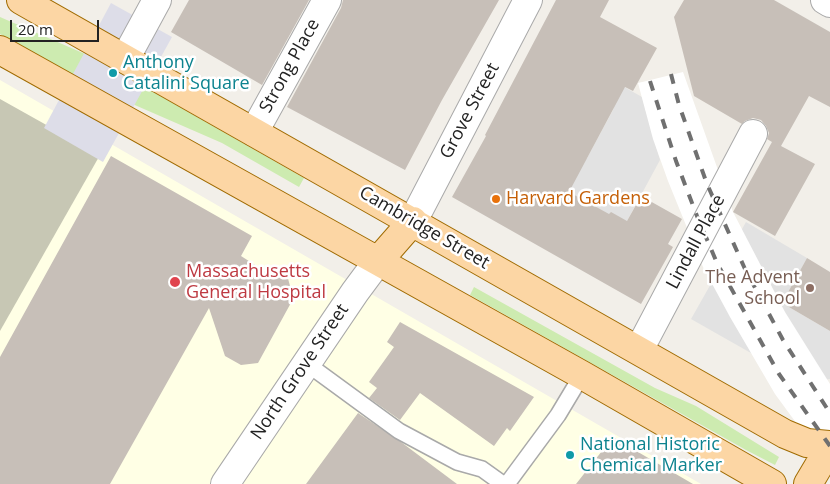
<!DOCTYPE html>
<style>
body{margin:0}
#map{position:relative;width:830px;height:484px;overflow:hidden;background:#f2efe9;font-family:"Open Sans",sans-serif}
canvas{display:block}
.scale{position:absolute;left:10px;top:20px;width:89px;height:22px;box-sizing:border-box;border:2px solid #222;border-top:0;padding-left:6px;font-size:15px;line-height:18px;white-space:nowrap;color:#222;-webkit-text-stroke:4px #fff;paint-order:stroke}
</style>
<div id="map">
<canvas width="830" height="484"></canvas>
<div class="scale">20 m</div>
</div>
<script>
const ctx = document.querySelector('canvas').getContext('2d');
ctx.lineJoin = 'round';
function fill(path, color) {
  ctx.fillStyle = color;
  ctx.fill(path, 'evenodd');
}
function toPath(rows) {
  const path = new Path2D();
  for (const r of rows) {
    path.moveTo(r[0], r[1]);
    for (let i = 2; i < r.length; i += 2) path.lineTo(r[i], r[i + 1]);
  }
  return path;
}
function strokePath(path, color, width, dash) {
  ctx.strokeStyle = color;
  ctx.lineWidth = width;
  ctx.lineCap = dash ? 'butt' : 'round';
  ctx.setLineDash(dash || []);
  ctx.stroke(path);
}
function label(font, color, halo, rows, align = 'center') {
  ctx.font = font + ' "Open Sans",sans-serif';
  ctx.lineWidth = 5;
  ctx.setLineDash([]);
  ctx.textBaseline = 'middle';
  ctx.strokeStyle = halo;
  ctx.fillStyle = color;
  for (const [text, x, y, turn = 0] of rows) {
    ctx.save();
    ctx.translate(x, y);
    ctx.rotate((+turn || 0) * Math.PI / 180);
    ctx.textAlign = isNaN(turn) ? turn : align;
    if (halo) ctx.strokeText(text, 0, 0);
    ctx.fillText(text, 0, 0);
    ctx.restore();
  }
}
fill(toPath([
 [0,80,701,484,0,484]
]), '#ffffe5');
fill(toPath([
 [0,99,100,155,0,331]
]), '#c7c7b4');
fill(toPath([
 [0,17,92,57,304,178,299,187,222,143,98,89,0,34],
 [474,287,655,388,696,406,779,457,775,465,746,450,470,295]
]), '#cdebb0');
fill(toPath([
 [619,84,642,97,660,160,627,221,608,218,590,204,562,188,587,158,613,110],
 [746,222,807,258,782,303,830,331,830,379,802,382,691,319]
]), '#e2e2e2');
fill(toPath([
 [111,3,172,37,103,162,44,128]
]), '#dddde8');
fill(toPath([
 [683,72,733,212,785,312,830,384,830,469,775,394,730,317,703,267,668,181,653,139,638,83]
]), '#fff');
fill(toPath([
 [189,0,309,0,262,85,171,32],
 [343,0,499,0,442,100,405,170,287,107,341,8],
 [556,0,609,0,600,17,657,48,633,91,625,87,569,192,609,214,611,212,627,221,641,196,682,219,668,244,673,247,641,304,452,197,486,136,485,135],
 [684,0,774,0,830,32,830,107,809,96,781,146,815,164,775,236,733,212,772,142,767,139,769,133,766,126,761,120,753,118,745,121,742,124,694,96,674,17],
 [111,156,252,236,241,256,266,272,286,271,290,286,298,290,258,363,241,365,225,356,209,308,110,484,0,484,0,357],
 [807,258,830,272,830,331,782,303],
 [400,322,534,397,510,431,507,428,494,446,420,393,400,420,369,398,377,388,369,382,394,347,387,342],
 [358,413,401,442,457,484,306,484],
 [613,437,638,452,693,484,576,484]
]), '#c7bfb8');
const service = toPath([
 [306,363,399,431,457,462,482,469,503,484],
 [507,484,558,415,582,375]
]);
const minor = toPath([
 [825,0,830,3],
 [125,59,157,0],
 [254,132,327,0],
 [413,221,528,0],
 [639,350,753,134],
 [225,484,355,292,378,261]
]);
const primary = toPath([
 [21,0,785,434,807,443,830,445],
 [0,50,582,375,772,484],
 [378,261,413,221],
 [808,484,830,447]
]);
strokePath(service, '#a9a9a9', 18);
strokePath(minor, '#a9a9a9', 30);
strokePath(primary, '#a06b00', 30);
strokePath(service, '#fff', 15);
strokePath(minor, '#fff', 28);
strokePath(primary, '#fcd6a4', 28);
strokePath(toPath([
 [671,74,679,105,707,184,745,269,783,340,830,413],
 [650,81,676,161,697,216,717,263,779,374,830,446]
]), '#707070', 4, [10, 10]);
for (const [x, y, r, color] of [
 [113,73,5,"#0f9aa8"],
 [496,199,5,"#e8710a"],
 [175,282,6,"#e0444e"],
 [810,288,5,"#8d6e63"],
 [570,455,5,"#0f9aa8"]
]) {
  const dot = new Path2D();
  dot.arc(x, y, r, 0, 2 * Math.PI);
  ctx.fillStyle = color;
  ctx.fill(dot);
  strokePath(dot, '#fff', 2);
}
label('18px', '#0d838f', '#fff', [
 ["Anthony",123,63],
 ["Catalini Square",123,84],
 ["National Historic",580,445],
 ["Chemical Marker",580,466]
], 'left');
label('18px', '#222', '#fff', [
 ["Strong Place",290,66,-61],
 ["Grove Street",470,111,-62],
 ["Cambridge Street",424,228,30],
 ["Lindall Place",696,242,-62],
 ["North Grove Street",300,372,-56]
]);
label('18px', '#c56008', '#fff', [
 ["Harvard Gardens",506,199]
], 'left');
label('18px', '#be3a42', '#fff', [
 ["Massachusetts",186,272],
 ["General Hospital",186,293]
], 'left');
label('18px', '#785e54', '#fff', [
 ["The Advent",800,278],
 ["School",800,299]
], 'right');
</script>
